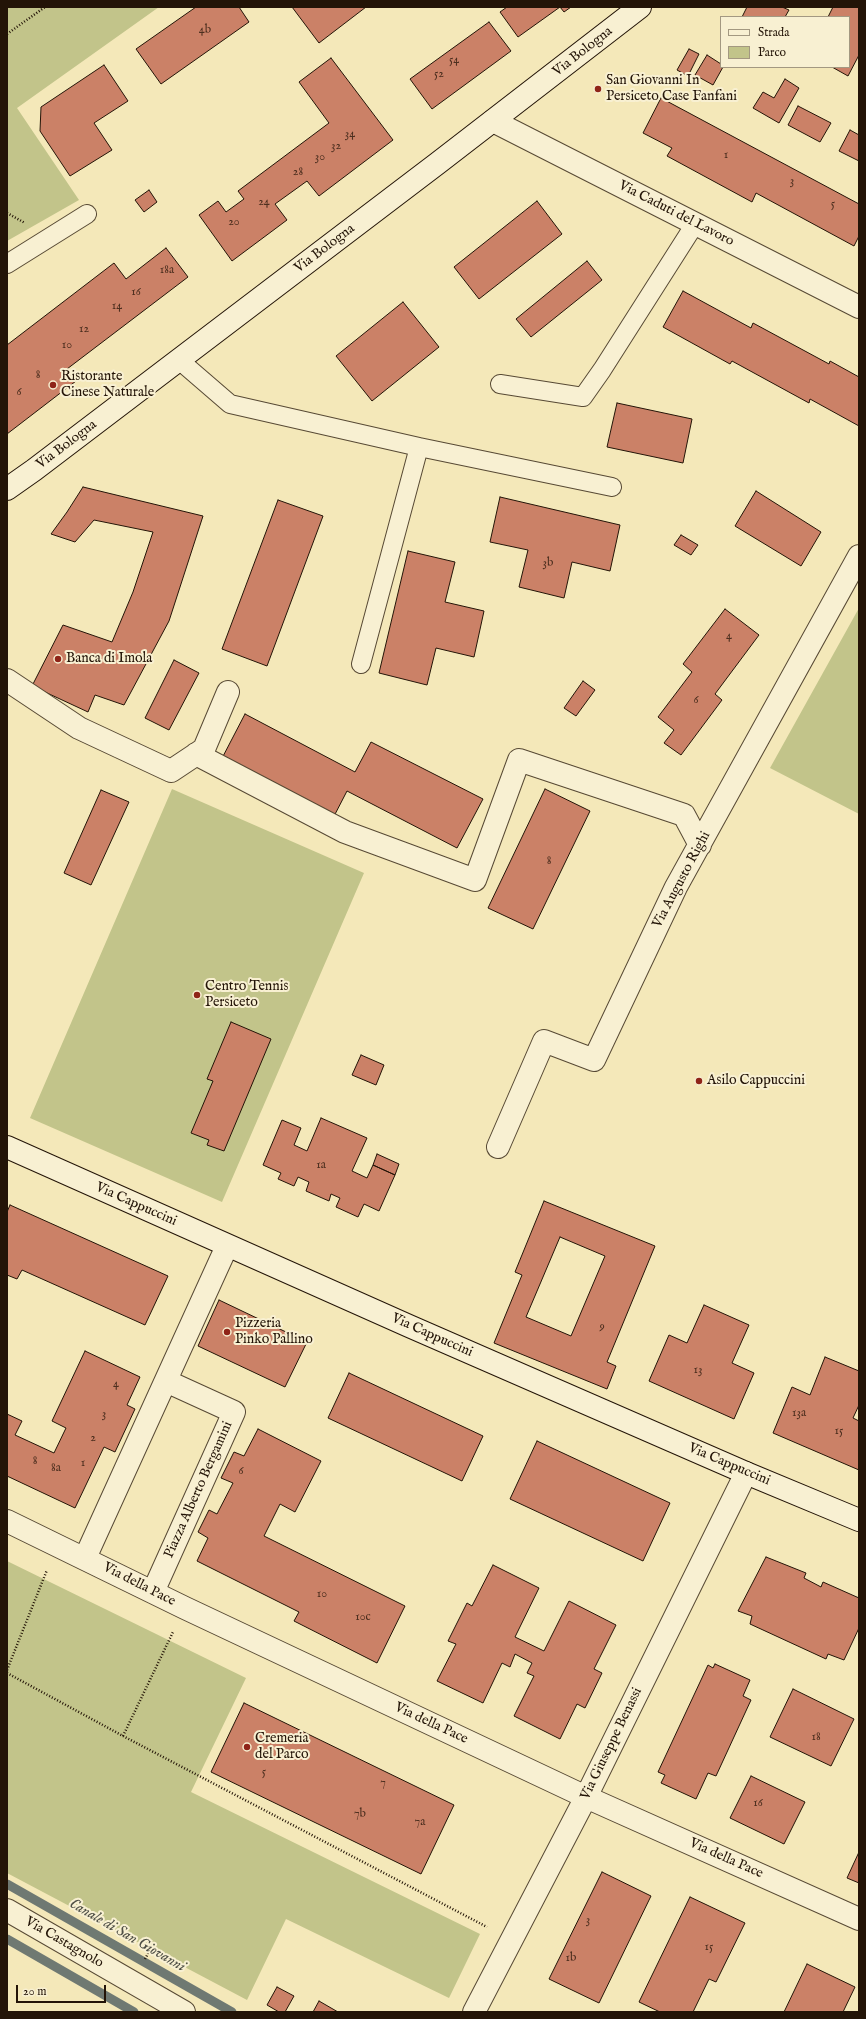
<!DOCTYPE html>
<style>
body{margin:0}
#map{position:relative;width:866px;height:2019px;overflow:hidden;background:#f4e8b9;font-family:"IM FELL English",serif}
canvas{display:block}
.frame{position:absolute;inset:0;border:8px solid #231407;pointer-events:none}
.legend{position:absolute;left:720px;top:16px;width:130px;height:52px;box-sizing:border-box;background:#f8f0d2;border:1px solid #a39881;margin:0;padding:5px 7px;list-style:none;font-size:12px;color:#231407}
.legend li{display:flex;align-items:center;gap:8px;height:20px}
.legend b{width:20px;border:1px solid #a39881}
.scale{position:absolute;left:16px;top:1985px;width:90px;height:18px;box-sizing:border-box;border:2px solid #231407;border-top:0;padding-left:5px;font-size:12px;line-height:14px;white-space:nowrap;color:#231407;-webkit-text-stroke:3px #f8f0d2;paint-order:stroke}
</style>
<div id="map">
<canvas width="866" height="2019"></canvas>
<div class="frame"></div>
<ul class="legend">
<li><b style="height:5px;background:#f8f0d2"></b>Strada</li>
<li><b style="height:11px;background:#c2c48a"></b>Parco</li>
</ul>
<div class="scale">20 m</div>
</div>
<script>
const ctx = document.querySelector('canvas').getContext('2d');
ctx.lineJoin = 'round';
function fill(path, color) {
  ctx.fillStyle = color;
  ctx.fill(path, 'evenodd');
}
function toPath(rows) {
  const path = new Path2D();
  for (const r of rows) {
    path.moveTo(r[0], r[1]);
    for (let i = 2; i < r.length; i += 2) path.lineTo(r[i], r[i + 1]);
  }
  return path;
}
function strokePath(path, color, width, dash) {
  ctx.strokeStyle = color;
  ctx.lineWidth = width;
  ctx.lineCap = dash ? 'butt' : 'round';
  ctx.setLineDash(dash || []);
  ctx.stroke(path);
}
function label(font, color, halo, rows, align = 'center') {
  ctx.font = font + ' "IM FELL English",serif';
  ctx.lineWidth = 4;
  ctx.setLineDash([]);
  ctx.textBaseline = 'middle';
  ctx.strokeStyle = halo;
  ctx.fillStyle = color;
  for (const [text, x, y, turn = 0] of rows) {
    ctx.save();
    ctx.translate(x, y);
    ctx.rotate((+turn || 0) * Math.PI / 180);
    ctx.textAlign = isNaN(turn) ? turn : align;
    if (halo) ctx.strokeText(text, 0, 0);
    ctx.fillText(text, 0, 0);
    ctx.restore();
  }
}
fill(toPath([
 [7,7,159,7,17,108,79,200,7,241],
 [859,608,859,814,770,768],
 [172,789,364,873,222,1202,30,1118],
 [7,1561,246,1678,191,1792,480,1934,449,1998,286,1919,247,2000,7,1873]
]), '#c2c48a');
strokePath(toPath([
 [7,1884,232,2012],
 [7,1939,134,2012]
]), '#6f7972', 9);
const building = toPath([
 [196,7,239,7,249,22,161,84,136,49,196,7],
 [292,7,366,7,319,43,292,7],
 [507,7,571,7,564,12,560,7,518,37,500,12,507,7],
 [747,7,782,7,789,10,785,17,742,17,747,7],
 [833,7,859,7,859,55,848,76,832,67,849,67,849,17,828,17,833,7],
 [489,22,511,51,432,109,410,79,489,22],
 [689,49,699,54,688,76,677,70,689,49],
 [707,55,721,64,721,67,723,67,713,85,695,75,707,55],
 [331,58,393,140,319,196,307,181,275,204,287,220,232,261,199,215,218,201,226,212,244,199,238,191,329,123,299,82,331,58],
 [104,65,128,101,94,123,112,150,70,176,40,131,41,107,104,65],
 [785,79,799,88,779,123,753,108,763,92,774,98,785,79],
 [661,98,859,204,859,236,854,246,756,193,752,202,667,156,672,148,643,133,661,98],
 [798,106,831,123,820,142,788,125,798,106],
 [850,130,859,135,859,161,839,151,850,130],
 [149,190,157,202,144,212,135,200,149,190],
 [537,201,562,234,479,299,454,267,537,201],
 [166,248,188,277,67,369,76,381,7,434,7,345,114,263,126,279,166,248],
 [587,261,602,280,531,337,516,319,587,261],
 [683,291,751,328,753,323,829,364,830,361,859,377,859,426,810,399,809,403,732,361,730,364,663,327,683,291],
 [403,302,439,347,372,401,336,356,403,302],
 [617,403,692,419,683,463,607,447,617,403],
 [83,487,203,516,169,621,124,705,95,695,88,712,32,686,63,625,112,642,133,592,153,532,94,520,75,542,51,534,67,512,83,487],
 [756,491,821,532,801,566,735,526,756,491],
 [500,497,620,525,610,571,572,562,564,598,519,587,528,550,490,542,500,497],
 [278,500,323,516,267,666,222,649,278,500],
 [681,535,698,545,691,555,674,545,681,535],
 [408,551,455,562,445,602,484,611,474,657,436,648,427,685,379,673,408,551],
 [725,609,759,635,715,694,722,700,681,755,664,743,674,730,658,717,692,672,683,664,725,609],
 [174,660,199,673,169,730,145,718,174,660],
 [583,681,595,690,576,716,564,708,583,681],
 [245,714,355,772,371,742,483,799,457,848,347,791,331,822,219,764,245,714],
 [545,789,590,811,533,929,488,908,545,789],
 [101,790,129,802,91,885,64,873,101,790],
 [231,1022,271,1039,224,1151,207,1145,209,1140,191,1133,213,1081,207,1079,231,1022],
 [361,1055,384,1065,376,1085,352,1075,361,1055],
 [321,1118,367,1138,352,1171,367,1178,373,1165,395,1175,379,1211,364,1204,358,1217,336,1207,340,1198,331,1194,329,1201,306,1191,309,1182,298,1177,294,1186,278,1179,281,1173,263,1165,282,1120,301,1128,294,1145,307,1151,321,1118],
 [377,1154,399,1164,395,1175,373,1165,377,1154],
 [544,1201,655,1246,607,1362,616,1366,607,1389,494,1343,522,1275,515,1272,544,1201],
 [560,1237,605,1256,571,1336,526,1317,560,1237],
 [10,1205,168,1276,145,1325,22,1270,17,1279,7,1275,7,1212,10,1205],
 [219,1300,307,1342,285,1387,198,1346,219,1300],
 [704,1305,749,1325,732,1363,754,1373,734,1419,649,1381,669,1335,687,1343,704,1305],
 [85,1351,140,1377,127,1405,135,1409,115,1452,104,1447,75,1508,7,1476,7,1414,22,1421,15,1435,54,1453,66,1428,52,1421,85,1351],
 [825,1357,859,1371,859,1405,853,1418,859,1421,859,1470,773,1433,792,1387,810,1395,825,1357],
 [349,1373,483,1436,462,1481,328,1418,349,1373],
 [258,1429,321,1461,295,1512,280,1504,264,1536,405,1606,377,1663,294,1621,299,1612,197,1561,208,1538,198,1532,209,1510,217,1514,233,1483,221,1478,234,1452,244,1456,258,1429],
 [537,1441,670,1503,643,1561,510,1499,537,1441],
 [766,1557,806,1573,804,1578,821,1587,823,1582,859,1598,859,1628,844,1660,828,1654,826,1659,750,1624,752,1616,738,1611,766,1557],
 [493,1565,539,1588,515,1637,544,1651,569,1601,616,1625,594,1669,602,1673,585,1708,577,1704,560,1739,514,1716,534,1676,527,1673,532,1663,515,1654,510,1667,502,1663,483,1703,437,1681,456,1644,448,1641,467,1603,472,1606,493,1565],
 [715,1664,750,1680,743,1696,751,1700,716,1776,708,1773,696,1799,661,1783,665,1775,658,1772,708,1665,713,1668,715,1664],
 [793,1689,854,1719,831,1766,770,1737,793,1689],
 [244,1703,454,1805,421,1874,211,1772,244,1703],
 [751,1776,805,1802,784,1844,730,1818,751,1776],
 [859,1852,859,1883,847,1878,859,1852],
 [602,1872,651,1896,599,2003,549,1979,602,1872],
 [690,1897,745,1923,716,1982,709,1979,693,2012,660,2012,639,2002,690,1897],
 [807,1964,855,1987,843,2012,784,2012,807,1964],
 [277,1987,294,1996,285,2012,279,2012,267,2005,277,1987],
 [319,2001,338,2012,313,2012,319,2001]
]);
fill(building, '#cb8167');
strokePath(building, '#231407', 1);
const lane = toPath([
 [7,264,87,214],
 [179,360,230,404,419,447,361,664],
 [500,384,583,397,602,370,695,224],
 [419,447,612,487]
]);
const street = toPath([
 [493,121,859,307],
 [7,680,79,728,171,771,204,749,228,692],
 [196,754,345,832,475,880,519,760,684,815,700,845],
 [498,1147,544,1041,594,1060,676,887,859,556],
 [7,1521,185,1608,586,1797,859,1919],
 [85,1558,227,1246],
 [153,1592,234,1412,166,1381],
 [7,1910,184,2012],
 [474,2012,586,1797,746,1473]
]);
const secondary = toPath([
 [7,489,34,470,438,163,640,7],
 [7,1147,409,1326,746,1473,859,1520]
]);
strokePath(lane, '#574934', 20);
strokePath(street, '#574934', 24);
strokePath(secondary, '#231407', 24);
strokePath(toPath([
 [7,34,45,7],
 [7,213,25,223],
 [7,1670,47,1570],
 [7,1673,123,1736,487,1927],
 [123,1736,173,1632],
 [145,1959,151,1948]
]), '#231407', 2.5, [1, 2]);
strokePath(lane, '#f8f0d2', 18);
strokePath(street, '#f8f0d2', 22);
strokePath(secondary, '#f8f0d2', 22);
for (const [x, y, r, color] of [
 [598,89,4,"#8f2418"],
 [53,385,4,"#8f2418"],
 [58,659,4,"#8f2418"],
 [197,995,4,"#8f2418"],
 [699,1081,4,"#8f2418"],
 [227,1332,4,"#8f2418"],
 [247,1747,4,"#8f2418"]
]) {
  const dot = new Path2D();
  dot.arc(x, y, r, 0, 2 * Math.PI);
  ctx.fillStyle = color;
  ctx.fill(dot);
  strokePath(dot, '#f8f0d2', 1.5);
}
label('12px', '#4d2f1f', null, [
 ["4b",205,31],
 ["54",454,61],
 ["52",439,75],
 ["34",350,135],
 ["32",336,147],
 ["1",726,156],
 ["30",320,158],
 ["28",298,173],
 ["3",792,182],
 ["24",264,203],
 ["5",833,205],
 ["20",234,223],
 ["18a",167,271],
 ["16",136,293],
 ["14",117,307],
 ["12",84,330],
 ["10",67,346],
 ["8",38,376],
 ["6",19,393],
 ["3b",548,564],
 ["4",729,637],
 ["6",696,701],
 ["8",549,862],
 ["1a",321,1166],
 ["9",602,1328],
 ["13",698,1371],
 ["4",116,1385],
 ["13a",799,1414],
 ["3",104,1415],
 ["15",839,1432],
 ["2",93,1439],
 ["8",35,1462],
 ["1",83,1464],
 ["8a",56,1469],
 ["6",241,1472],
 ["10",322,1595],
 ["10c",363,1618],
 ["18",816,1738],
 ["5",264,1773],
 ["7",383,1784],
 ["16",758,1804],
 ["7b",360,1815],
 ["7a",420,1823],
 ["3",588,1921],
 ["15",709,1948],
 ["1b",571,1959]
]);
label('14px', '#231407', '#f8f0d2', [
 ["Via Bologna",583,52,-38],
 ["Via Caduti del Lavoro",676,214,27],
 ["Via Bologna",325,249,-37],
 ["Via Bologna",67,445,-37],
 ["Via Augusto Righi",682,880,-62],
 ["Via Cappuccini",136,1205,24],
 ["Via Cappuccini",432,1336,24],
 ["Via Cappuccini",729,1465,23],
 ["Piazza Alberto Bergamini",199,1490,-66],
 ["Via della Pace",139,1585,27],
 ["Via della Pace",431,1724,25],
 ["Via Giuseppe Benassi",612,1744,-64],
 ["Via della Pace",726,1859,24],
 ["Via Castagnolo",64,1943,30]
]);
label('14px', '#231407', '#f8f0d2', [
 ["San Giovanni In",606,81],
 ["Persiceto Case Fanfani",606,97],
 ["Ristorante",61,377],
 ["Cinese Naturale",61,393],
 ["Banca di Imola",66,659],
 ["Centro Tennis",205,987],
 ["Persiceto",205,1003],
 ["Asilo Cappuccini",707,1081],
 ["Pizzeria",235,1324],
 ["Pinko Pallino",235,1340],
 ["Cremeria",255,1739],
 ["del Parco",255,1755]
], 'left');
label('italic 15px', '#4f4f46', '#f8f0d2', [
 ["Canale di San Giovanni",127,1936,30]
]);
</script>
